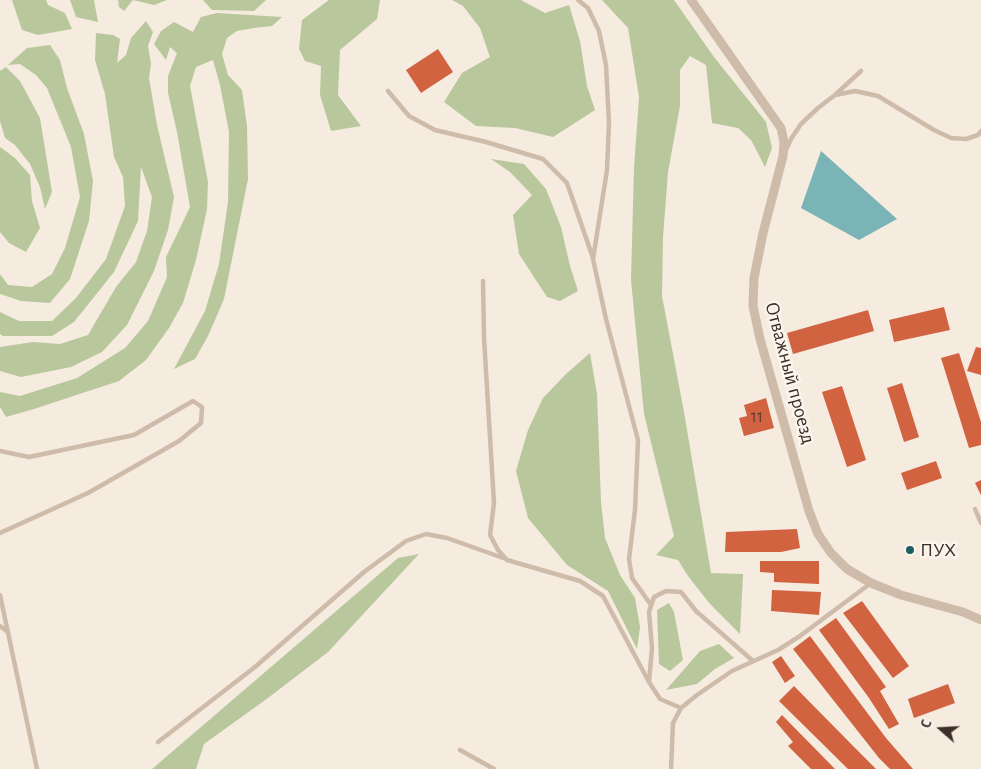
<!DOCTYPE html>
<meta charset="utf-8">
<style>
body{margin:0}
#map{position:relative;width:981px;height:769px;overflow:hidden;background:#f5ebdf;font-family:"Alegreya Sans",sans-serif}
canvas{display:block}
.north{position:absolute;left:916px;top:704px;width:50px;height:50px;-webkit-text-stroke:4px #fcf5ed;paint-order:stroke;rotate:289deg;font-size:14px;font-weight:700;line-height:20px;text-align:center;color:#3c2f2a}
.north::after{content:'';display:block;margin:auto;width:18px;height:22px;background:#3c2f2a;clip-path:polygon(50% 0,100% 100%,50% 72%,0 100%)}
</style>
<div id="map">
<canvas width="981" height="769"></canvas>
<div class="north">С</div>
</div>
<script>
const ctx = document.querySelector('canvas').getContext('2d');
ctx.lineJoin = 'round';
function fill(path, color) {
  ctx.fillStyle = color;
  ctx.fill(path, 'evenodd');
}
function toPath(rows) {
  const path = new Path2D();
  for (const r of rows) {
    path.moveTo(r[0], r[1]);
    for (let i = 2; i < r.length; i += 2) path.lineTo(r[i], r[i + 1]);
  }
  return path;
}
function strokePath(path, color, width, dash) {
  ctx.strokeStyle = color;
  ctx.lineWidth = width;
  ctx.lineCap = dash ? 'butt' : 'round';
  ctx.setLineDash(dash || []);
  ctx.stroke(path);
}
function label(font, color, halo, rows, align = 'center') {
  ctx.font = font + ' "Alegreya Sans",sans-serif';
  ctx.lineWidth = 5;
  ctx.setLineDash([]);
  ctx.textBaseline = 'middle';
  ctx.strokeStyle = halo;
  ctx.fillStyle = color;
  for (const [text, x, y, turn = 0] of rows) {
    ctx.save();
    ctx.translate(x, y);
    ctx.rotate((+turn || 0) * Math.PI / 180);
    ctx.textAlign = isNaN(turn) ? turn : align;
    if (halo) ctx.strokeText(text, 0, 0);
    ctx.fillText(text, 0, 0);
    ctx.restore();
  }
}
fill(toPath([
 [12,0,46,0,48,5,65,13,72,29,38,35,22,30],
 [70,0,94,0,98,22,76,17],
 [118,0,167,0,154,5,133,0,124,11,119,7],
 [203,0,266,0,254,11,212,10],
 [329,0,380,0,377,19,340,50,338,95,361,126,331,131,320,95,321,66,305,61,299,49,302,20],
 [452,0,521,0,545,13,569,5,580,41,587,86,595,110,553,137,515,128,476,126,444,102,462,73,490,57,480,28,463,6],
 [602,0,674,0,714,57,766,122,772,148,765,167,751,140,738,128,712,123,706,65,690,56,680,70,680,106,668,172,663,237,662,296,684,412,711,573,743,574,740,634,710,604,688,576,678,560,656,555,674,536,644,414,631,280,634,168,639,97,628,28],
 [217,13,282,17,272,26,254,28,237,31,227,38,222,54,228,75,242,90,247,126,248,179,224,299,208,336,195,359,174,369,205,311,219,264,228,202,229,132,220,85,213,60,196,67,190,86,208,182,207,209,196,260,183,303,169,328,146,360,119,381,34,409,6,417,0,407,0,392,20,396,77,378,125,348,148,321,167,277,166,257,190,207,177,132,168,93,168,76,177,53,170,47,166,60,154,44,161,31,174,22,193,32,201,17],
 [146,21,153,32,148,46,151,64,149,78,157,125,174,197,168,230,154,271,127,325,102,352,71,367,21,377,0,371,0,347,33,342,60,344,88,335,116,287,136,262,147,231,152,197,141,167,138,221,114,272,74,322,52,336,3,336,0,334,0,312,19,321,52,321,76,298,106,259,125,206,123,177,114,157,105,94,95,60,96,33,113,35,120,39,117,63,126,55,131,38],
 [50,45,60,60,67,88,84,134,93,181,89,221,70,279,50,303,21,301,0,294,0,274,8,285,32,287,52,274,65,248,80,197,71,147,47,88,36,75,20,64,8,65,27,48],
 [6,67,20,81,40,118,52,192,45,209,40,187,30,164,15,145,5,138,0,121,0,71],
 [0,147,15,158,30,175,32,201,40,228,26,252,9,243,0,232],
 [491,159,524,164,546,189,561,227,570,266,578,291,560,301,547,297,519,254,513,215,532,195,510,172],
 [590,353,597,394,601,502,605,538,620,575,635,598,640,627,637,649,608,591,567,565,528,518,516,471,528,430,543,398,566,374],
 [419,554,328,652,268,698,204,744,196,769,152,769,398,558],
 [669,603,674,612,683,660,670,671,659,664,657,610],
 [719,644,734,658,715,669,697,684,666,690,700,651]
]), '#b9c79d');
fill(toPath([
 [821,151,897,219,859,240,801,208]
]), '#7bb4b6');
fill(toPath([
 [438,49,453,72,421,93,406,70],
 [944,307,950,330,894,342,889,320],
 [868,310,874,331,793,354,787,333],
 [976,347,981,348,981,375,967,371],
 [959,353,981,422,981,445,969,448,941,358],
 [902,383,919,437,904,442,887,388],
 [842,386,866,460,847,467,822,392],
 [766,398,774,428,744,436,739,418,747,416,744,405],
 [936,461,942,478,907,490,901,473],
 [981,480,981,495,975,483],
 [797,529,800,548,781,552,725,552,726,532],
 [760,561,819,561,819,584,774,582,774,573,760,572],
 [772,590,821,592,819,615,771,611],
 [862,601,909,666,893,678,843,613],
 [836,618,886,687,880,691,899,724,889,729,869,698,819,630],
 [810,636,886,738,913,769,890,769,879,758,793,649],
 [781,656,795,676,785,683,772,662],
 [948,684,955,703,914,718,908,699],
 [794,686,859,752,876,769,848,769,779,701],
 [782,715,835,769,811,769,788,746,793,742,776,722]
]), '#d16341');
strokePath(toPath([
 [578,0,588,8,599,31,606,65,609,123,607,170,593,259,606,319,638,440,635,510,629,559,632,578,651,605],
 [388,91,409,116,435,130,486,142,543,159,567,183,593,258],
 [836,94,861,71],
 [786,150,791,139,801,124,818,108,835,95,855,91,878,96,934,130,951,138,966,139,978,135,981,131],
 [483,281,484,338,494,503,490,535,498,550,507,560,580,581,603,596,649,682],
 [0,451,29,457,134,435,193,401,202,407,201,423,179,441,88,493,0,533],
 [975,509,981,523],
 [0,595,37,769],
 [0,626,8,632],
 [681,708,660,699,649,682,652,648,649,612,654,597,666,591,681,592,696,611,753,661],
 [158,742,255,667,364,572,406,541,426,534,447,538,506,559],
 [460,750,494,769],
 [671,769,673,723,681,708,697,695,732,671,778,650,800,636,871,583]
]), '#cfbba9', 4.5);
strokePath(toPath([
 [691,0,781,128,784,142,783,156,763,233,754,278,753,306,760,339,809,511,818,534,831,553,847,569,871,583,901,595,963,612,981,620]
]), '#cfbba9', 9);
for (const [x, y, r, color] of [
 [910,550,5,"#1a5e63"]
]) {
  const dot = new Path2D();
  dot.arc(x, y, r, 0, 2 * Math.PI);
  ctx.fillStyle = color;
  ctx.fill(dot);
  strokePath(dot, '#fcf5ed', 2);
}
label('18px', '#613c30', null, [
 ["11",757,417]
]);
label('20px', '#3c2f2a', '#fcf5ed', [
 ["Отважный проезд",790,373,75]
]);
label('20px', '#3c2f2a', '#fcf5ed', [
 ["ПУХ",920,550]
], 'left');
</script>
